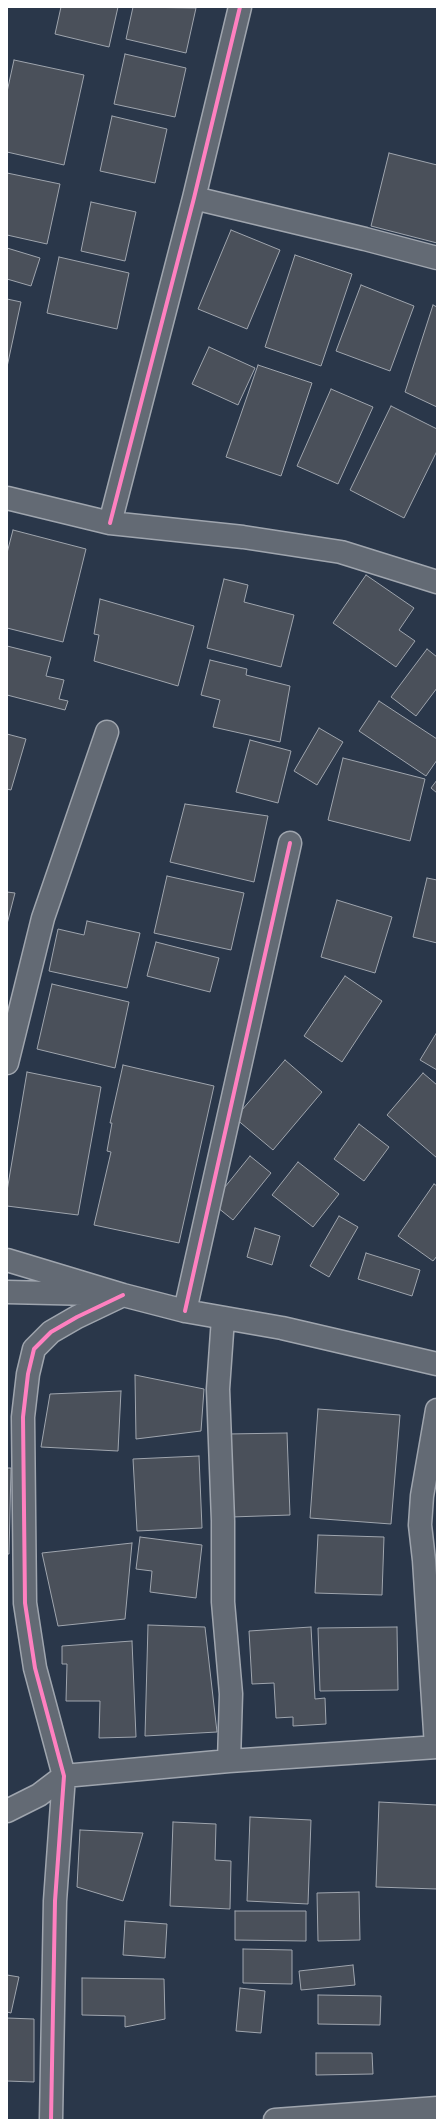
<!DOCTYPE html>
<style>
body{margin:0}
#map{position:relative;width:444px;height:2127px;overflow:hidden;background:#2a374a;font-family:Sriracha,sans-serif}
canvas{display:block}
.frame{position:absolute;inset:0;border:8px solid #fff;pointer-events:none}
</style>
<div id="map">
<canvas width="444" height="2127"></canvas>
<div class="frame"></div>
</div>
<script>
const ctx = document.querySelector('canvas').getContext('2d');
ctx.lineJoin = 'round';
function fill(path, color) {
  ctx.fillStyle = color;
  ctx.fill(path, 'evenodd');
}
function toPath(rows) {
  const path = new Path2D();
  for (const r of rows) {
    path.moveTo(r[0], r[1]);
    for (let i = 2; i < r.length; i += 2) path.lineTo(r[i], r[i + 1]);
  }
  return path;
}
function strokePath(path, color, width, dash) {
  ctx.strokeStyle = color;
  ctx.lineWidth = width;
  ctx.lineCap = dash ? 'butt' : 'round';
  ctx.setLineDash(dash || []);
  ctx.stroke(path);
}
const building = toPath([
 [61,7,118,7,109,47,55,34,61,7],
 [133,7,196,8,186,53,126,39,133,7],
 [125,54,186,68,175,117,114,104,125,54],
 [14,60,84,75,64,165,7,152,7,92,14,60],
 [112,116,167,129,155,183,100,171,112,116],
 [389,153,437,165,437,243,371,226,389,153],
 [7,173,60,184,47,244,7,235,7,173],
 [91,202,136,212,125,261,81,251,91,202],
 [231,230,280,250,247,329,198,309,231,230],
 [7,248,40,258,31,286,7,279,7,248],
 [295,255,352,274,321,366,265,347,295,255],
 [59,257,129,273,117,329,47,313,59,257],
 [361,285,414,306,390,371,336,351,361,285],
 [7,299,21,302,7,367,7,299],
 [433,305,437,307,437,407,405,392,433,305],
 [209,347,255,368,238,405,192,384,209,347],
 [258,365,312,383,281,476,226,457,258,365],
 [331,389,373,407,338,484,297,466,331,389],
 [391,406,437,429,437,451,404,518,350,490,391,406],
 [13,530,86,549,63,642,7,628,7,553,13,530],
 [366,575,414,608,399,630,415,641,396,667,333,623,366,575],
 [224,579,248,585,244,602,294,615,281,667,207,648,224,579],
 [100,599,194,626,178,686,94,661,99,635,94,634,100,599],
 [7,646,51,657,46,676,64,680,59,699,68,701,65,710,7,695,7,646],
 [427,649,437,657,437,688,416,716,391,697,427,649],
 [210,660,247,669,246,675,290,686,280,742,213,727,220,700,201,695,210,660],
 [379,701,437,739,437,760,426,776,359,731,379,701],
 [319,728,343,742,317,785,294,771,319,728],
 [7,734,26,739,11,790,7,789,7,734],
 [250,740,291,751,278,803,236,792,250,740],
 [343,758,425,779,410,841,328,820,343,758],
 [437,780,437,793,431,788,437,780],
 [185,804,268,816,254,882,170,862,185,804],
 [167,876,244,893,231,950,154,933,167,876],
 [427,878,437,880,437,943,413,937,427,878],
 [7,892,15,893,7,924,7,892],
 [337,900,392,917,375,973,321,957,337,900],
 [87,921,140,933,127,988,49,971,58,929,84,935,87,921],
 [156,942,219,958,210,992,147,976,156,942],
 [345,976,382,1001,342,1062,304,1036,345,976],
 [52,984,129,1002,115,1068,37,1049,52,984],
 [437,1032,437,1070,420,1060,437,1032],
 [285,1060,322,1092,273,1150,235,1118,285,1060],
 [123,1065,214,1086,179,1243,94,1225,111,1152,107,1151,112,1123,110,1123,123,1065],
 [27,1072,101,1087,78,1215,7,1206,7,1191,27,1072],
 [423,1073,437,1085,437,1158,387,1115,423,1073],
 [359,1124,389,1147,364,1181,334,1159,359,1124],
 [250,1156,271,1173,233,1220,212,1203,250,1156],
 [298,1162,339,1194,313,1227,272,1195,298,1162],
 [434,1184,437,1186,437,1256,433,1261,398,1236,434,1184],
 [339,1216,358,1227,329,1277,310,1266,339,1216],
 [255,1228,280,1236,272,1265,247,1257,255,1228],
 [366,1253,420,1270,412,1296,358,1279,366,1253],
 [135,1375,204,1389,201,1431,136,1439,135,1375],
 [121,1391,118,1451,41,1447,50,1394,121,1391],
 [318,1409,400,1415,391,1524,310,1518,318,1409],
 [287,1433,290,1515,231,1517,228,1434,287,1433],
 [199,1456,202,1528,137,1531,133,1459,199,1456],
 [7,1468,11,1468,9,1554,7,1554,7,1468],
 [318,1535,384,1537,382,1595,315,1593,318,1535],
 [140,1537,202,1545,196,1598,150,1592,152,1571,136,1569,140,1537],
 [132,1543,125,1619,58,1626,42,1553,132,1543],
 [148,1625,205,1627,217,1732,145,1736,148,1625],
 [311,1627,315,1699,325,1698,326,1724,293,1726,293,1717,276,1718,274,1683,252,1684,249,1631,311,1627],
 [397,1627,398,1690,320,1691,318,1628,397,1627],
 [132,1641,136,1737,99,1738,100,1701,66,1701,67,1664,62,1664,62,1646,132,1641],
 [379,1802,437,1805,437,1889,376,1887,379,1802],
 [250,1817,311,1820,308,1904,247,1901,250,1817],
 [173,1822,216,1824,215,1860,231,1861,230,1909,170,1906,173,1822],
 [80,1830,143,1833,123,1901,77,1887,80,1830],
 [359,1892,360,1940,318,1941,317,1893,359,1892],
 [235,1911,306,1911,306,1941,235,1940,235,1911],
 [125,1921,167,1924,165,1958,123,1955,125,1921],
 [243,1949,292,1950,292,1984,243,1983,243,1949],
 [353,1965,355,1985,301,1990,299,1971,353,1965],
 [7,1975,19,1977,11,2013,7,2012,7,1975],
 [82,1978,164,1979,165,2019,125,2027,125,2016,82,2015,82,1978],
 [240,1988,265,1991,261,2033,236,2031,240,1988],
 [318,1995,381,1996,380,2025,318,2024,318,1995],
 [7,2018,34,2019,34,2082,7,2081,7,2018],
 [316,2053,372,2053,373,2074,316,2075,316,2053]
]);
fill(building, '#4a505a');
strokePath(building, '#9fa5ae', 1);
const minor = toPath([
 [194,198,365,239,437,258],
 [7,498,110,523,243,537,341,552,437,582],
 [110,523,194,198,240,7],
 [7,1063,43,918,107,732],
 [7,1260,123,1295,185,1311,282,1328,437,1364],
 [7,1292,94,1294],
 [185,1311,290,843],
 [223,1318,218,1389,223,1521,223,1602,231,1694,229,1761],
 [436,1747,424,1560,420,1525,422,1496,437,1410],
 [7,1811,39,1795,64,1776,229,1761,437,1747],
 [51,2120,55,1901,64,1776,35,1668,25,1603,23,1417,28,1374,34,1349,51,1332,77,1317,123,1295],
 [275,2120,437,2108]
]);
strokePath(minor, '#9fa5ae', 25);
strokePath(minor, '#636a74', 22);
strokePath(toPath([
 [110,523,194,198,240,7],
 [185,1311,290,843],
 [51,2120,55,1901,64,1776,35,1668,25,1603,23,1417,28,1374,34,1349,51,1332,77,1317,123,1295]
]), '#ff80c0', 4);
</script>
